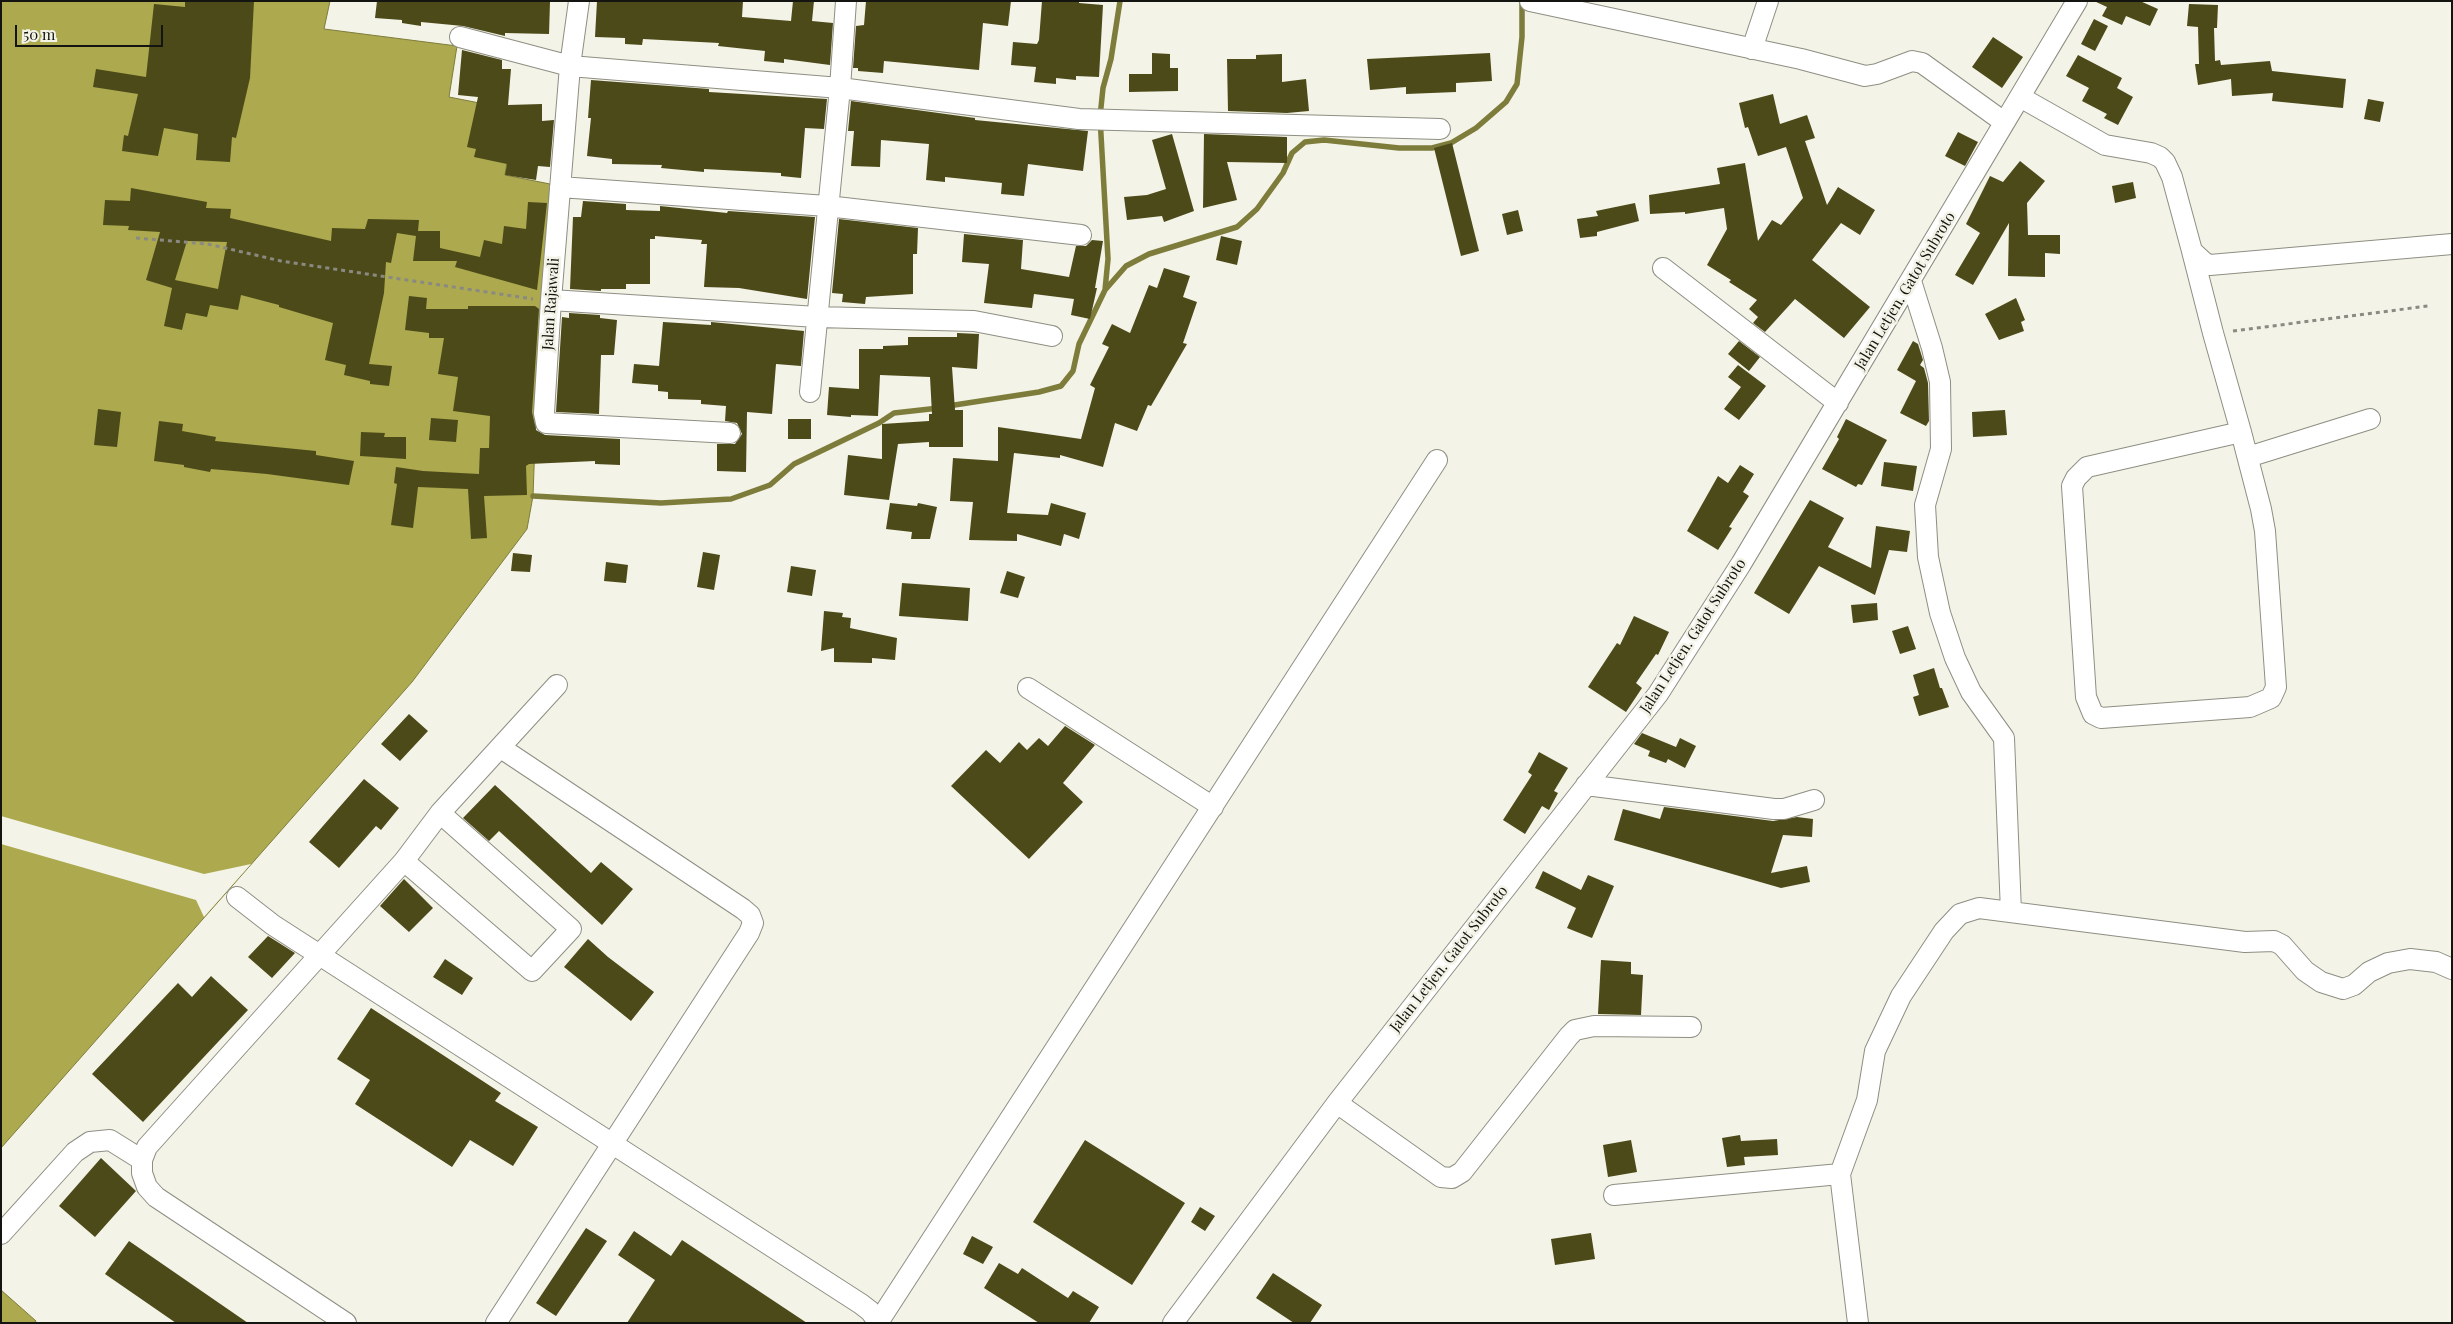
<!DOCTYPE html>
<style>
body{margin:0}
#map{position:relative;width:2453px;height:1324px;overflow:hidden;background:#f3f3e7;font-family:"Playfair Display",serif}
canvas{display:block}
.frame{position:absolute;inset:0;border:2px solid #141410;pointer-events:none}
.scale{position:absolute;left:15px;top:25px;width:148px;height:22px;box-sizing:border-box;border:2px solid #141410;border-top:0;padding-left:6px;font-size:15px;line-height:18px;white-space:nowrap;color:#141410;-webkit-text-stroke:4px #f3f3e7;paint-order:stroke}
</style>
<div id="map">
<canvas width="2453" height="1324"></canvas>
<div class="frame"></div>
<div class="scale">50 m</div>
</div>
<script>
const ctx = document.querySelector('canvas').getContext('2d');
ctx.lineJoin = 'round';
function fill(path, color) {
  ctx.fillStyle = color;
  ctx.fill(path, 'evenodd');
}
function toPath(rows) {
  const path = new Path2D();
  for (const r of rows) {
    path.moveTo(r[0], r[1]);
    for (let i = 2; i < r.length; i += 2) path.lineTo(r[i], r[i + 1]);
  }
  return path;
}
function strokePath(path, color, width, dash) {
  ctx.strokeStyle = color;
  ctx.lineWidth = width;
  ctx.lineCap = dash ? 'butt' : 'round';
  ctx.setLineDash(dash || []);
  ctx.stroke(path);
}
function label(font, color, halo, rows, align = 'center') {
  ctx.font = font + ' "Playfair Display",serif';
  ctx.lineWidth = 5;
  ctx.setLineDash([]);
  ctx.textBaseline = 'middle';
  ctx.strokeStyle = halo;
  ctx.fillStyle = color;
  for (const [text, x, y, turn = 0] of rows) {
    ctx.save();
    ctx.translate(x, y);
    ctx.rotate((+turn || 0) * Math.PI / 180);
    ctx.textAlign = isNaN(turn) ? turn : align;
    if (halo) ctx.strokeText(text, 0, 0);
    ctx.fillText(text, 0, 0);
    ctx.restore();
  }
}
const water = toPath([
 [1,1,330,1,324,29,457,46,449,97,515,110,505,175,550,184,538,360,533,496,527,529,412,682,1,1148,1,1],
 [1,1290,36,1321,35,1323,1,1323,1,1290]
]);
fill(water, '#aca94e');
strokePath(water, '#7e7c3b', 1);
fill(toPath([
 [1,816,204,874,251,864,204,917,196,900,1,844]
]), '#f3f3e7');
strokePath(toPath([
 [1105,290,1126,266,1149,254,1237,227,1257,209,1283,173,1292,153,1305,142,1324,140,1399,148,1432,148,1451,143,1476,128,1506,102,1517,84,1522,37,1522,1],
 [948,406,1039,392,1061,386,1073,371,1079,344,1105,290,1108,259,1100,117,1103,88,1111,59,1120,1],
 [533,496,661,503,731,499,770,485,794,464,879,423,894,413,939,408]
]), '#7e7c3b', 5.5);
fill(toPath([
 [185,1,254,1,250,78,236,138,232,137,230,162,196,160,198,134,164,128,158,156,122,151,124,135,128,136,138,94,93,87,96,69,146,77,154,4,185,7],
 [377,1,550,2,549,34,505,33,505,36,463,26,421,22,421,26,402,23,402,20,375,18],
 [597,1,743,1,742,17,791,21,793,1,814,1,812,21,833,23,830,65,784,59,784,63,764,61,765,51,718,46,719,43,643,39,642,45,625,44,625,38,595,37],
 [866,1,1011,1,1008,26,983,23,979,70,884,61,883,73,858,71,858,68,853,68,856,26,864,25],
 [1042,1,1079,1,1079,3,1103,5,1099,77,1076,76,1076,80,1056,78,1056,84,1034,82,1036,67,1011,65,1013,42,1037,44,1039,40],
 [2094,1,2140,1,2158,9,2150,26,2126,16,2122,25,2102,16,2107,7],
 [2189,4,2218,5,2217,28,2214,28,2215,61,2220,60,2221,65,2270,61,2272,71,2346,79,2343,108,2272,101,2273,93,2232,96,2231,79,2198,85,2195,64,2199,64,2198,27,2187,26],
 [2094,19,2108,26,2095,51,2081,44],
 [1993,37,2023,57,2002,88,1972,67],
 [462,50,502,60,502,69,511,69,508,105,542,104,542,121,554,120,550,167,538,166,536,180,505,175,507,164,474,157,476,149,467,147,478,97,458,95],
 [1152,53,1170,54,1170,68,1178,68,1178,91,1129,92,1129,74,1152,74],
 [1490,53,1492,81,1456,83,1456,92,1406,94,1406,87,1370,90,1367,59],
 [1282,54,1282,82,1306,79,1309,111,1287,113,1228,111,1227,59,1256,59,1256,55],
 [2078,55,2122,78,2117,88,2133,97,2118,125,2104,118,2107,114,2082,101,2089,88,2066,76],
 [591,80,709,89,709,92,827,99,824,129,805,128,801,178,781,176,781,173,704,169,704,172,661,168,662,165,612,164,612,159,587,156,591,118,588,118],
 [1773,94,1780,124,1807,115,1815,138,1805,141,1827,205,1838,187,1875,210,1860,235,1841,223,1812,260,1870,307,1844,338,1795,299,1765,332,1753,323,1758,317,1749,309,1757,300,1729,282,1731,280,1707,265,1727,229,1724,208,1685,214,1685,212,1650,214,1649,195,1720,184,1717,168,1745,163,1758,241,1772,220,1781,225,1803,198,1786,147,1758,156,1748,127,1745,128,1739,103],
 [2368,99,2384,102,2380,122,2364,119],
 [851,101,975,118,975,120,1088,131,1083,171,1028,164,1024,196,1001,194,1002,183,945,177,945,182,926,180,929,144,881,140,880,167,851,166,854,131,848,131],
 [1958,132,1978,142,1965,166,1945,156],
 [1172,134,1194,211,1164,222,1162,216,1127,220,1124,197,1147,195,1166,189,1152,140],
 [1204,134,1287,137,1287,163,1227,162,1237,200,1203,208],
 [1452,143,1479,251,1461,256,1434,148],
 [2020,161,2045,181,2027,203,2028,235,2060,235,2060,254,2045,253,2045,277,2008,276,2009,223,1973,285,1955,275,1980,233,1966,224,1990,176,2003,182],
 [2133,182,2136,198,2115,203,2112,186],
 [131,188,207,202,206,208,231,209,230,218,331,241,332,228,365,229,368,219,419,220,418,231,440,231,440,248,480,257,484,240,502,244,504,226,526,229,528,202,547,203,537,290,455,267,457,261,413,261,416,236,397,233,391,263,386,262,384,293,369,364,392,366,389,386,370,384,370,381,344,375,346,365,325,360,333,323,279,307,279,305,241,295,238,310,210,305,207,317,186,313,182,330,164,326,172,288,146,280,160,232,128,230,129,226,103,225,105,200,130,201],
 [187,241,227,242,218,289,175,280],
 [583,201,626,204,626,210,660,211,660,206,727,213,728,211,815,217,807,299,739,288,704,287,707,244,701,244,702,240,655,236,655,239,650,239,650,284,626,284,626,289,601,289,601,291,570,289,573,217,581,217],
 [1635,203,1639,221,1597,232,1597,236,1580,238,1577,219,1598,216,1596,211],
 [1518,210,1523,231,1507,235,1502,214],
 [839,219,918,228,917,254,913,254,913,294,866,297,865,304,842,302,843,294,832,293],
 [964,234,1023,240,1021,269,1069,277,1076,246,1086,246,1092,240,1103,241,1095,288,1097,288,1090,319,1071,315,1074,299,1034,294,1032,308,984,303,989,264,962,262],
 [1221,236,1242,241,1237,265,1216,260],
 [1164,268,1190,276,1183,297,1197,302,1183,343,1187,344,1151,406,1148,405,1137,431,1115,423,1103,467,1060,455,1060,458,1014,453,1007,513,1048,515,1051,503,1086,513,1079,539,1064,534,1061,546,1017,534,1017,541,969,540,973,502,950,501,953,458,998,461,998,427,1081,439,1095,388,1090,385,1109,347,1102,344,1112,324,1130,333,1149,285,1157,288],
 [409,296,427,298,426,309,468,309,468,306,535,306,539,309,532,412,536,430,545,435,620,439,620,465,595,464,595,461,529,464,526,466,527,495,484,496,487,538,471,539,468,489,418,487,413,528,391,525,397,484,394,483,396,467,423,471,479,474,480,448,489,448,490,416,453,411,458,377,438,374,444,338,429,338,429,333,405,330],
 [2016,298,2025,320,2021,322,2024,331,1999,340,1985,314],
 [569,313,600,315,600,318,617,320,614,355,601,355,599,414,556,412,562,317,569,318],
 [663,322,711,325,711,322,804,331,801,366,776,364,772,414,747,412,746,472,717,471,717,444,735,444,742,434,737,423,725,421,726,406,701,404,701,400,668,399,668,392,658,391,658,385,632,383,634,364,659,366],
 [957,333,979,334,977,369,952,367,955,410,963,410,963,447,929,447,929,442,898,444,889,500,844,495,848,455,882,459,882,424,929,421,929,414,932,414,930,377,880,375,878,416,851,415,851,417,827,415,829,387,859,389,859,349,883,349,883,346,908,345,908,337,957,337],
 [1739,341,1760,357,1749,371,1728,354],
 [1913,341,1918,344,1923,360,1920,365,1924,368,1928,383,1929,421,1926,426,1900,413,1916,381,1897,370],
 [1738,365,1766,386,1739,420,1724,409,1741,387,1728,377],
 [98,409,121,412,117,447,94,445],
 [2005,410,2007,435,1973,437,1972,412],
 [431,418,458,420,456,442,429,440],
 [788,419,811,419,811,439,788,439],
 [1846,419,1887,440,1862,485,1858,484,1856,487,1822,469,1839,439,1837,437],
 [159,421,183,424,182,431,216,437,215,441,316,451,316,455,354,461,349,485,267,474,211,469,210,472,184,467,184,465,154,461],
 [361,432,385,433,384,437,406,437,406,459,360,456],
 [1884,462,1917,466,1913,491,1881,486],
 [1740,465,1754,474,1743,492,1749,496,1729,527,1732,528,1718,550,1687,531,1718,476,1728,483],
 [1810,500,1844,518,1828,547,1871,568,1876,526,1910,531,1907,552,1889,550,1875,595,1819,566,1789,614,1754,593],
 [890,503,917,506,918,503,937,507,930,539,911,539,912,532,886,529],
 [703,552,720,555,714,590,697,587],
 [513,553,532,555,530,572,511,571],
 [606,562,628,565,626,583,604,581],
 [791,566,816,570,812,596,787,592],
 [1007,571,1025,577,1018,598,1000,593],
 [902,583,970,588,968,621,899,616],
 [1877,603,1878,620,1853,623,1851,605],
 [824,611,843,613,842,617,851,618,850,628,897,638,895,660,872,658,872,663,834,662,834,648,821,651],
 [1634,616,1669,632,1658,655,1656,654,1636,683,1642,688,1626,712,1588,687,1617,643,1620,645],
 [1908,626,1916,649,1900,654,1892,631],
 [1934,668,1940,688,1942,688,1949,707,1919,716,1913,697,1919,695,1913,675],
 [409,714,428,731,400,761,381,744],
 [1065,726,1095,745,1063,783,1083,802,1029,859,951,786,986,750,1000,763,1019,742,1027,750,1039,738,1048,746],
 [1642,733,1676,747,1680,738,1696,746,1685,768,1668,759,1666,763,1648,756,1650,751,1634,744],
 [1539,752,1568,768,1554,791,1558,793,1549,810,1542,806,1525,834,1503,820,1532,775,1528,772],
 [364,779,399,808,381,830,376,826,339,868,309,842],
 [495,785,591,873,601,862,633,889,602,925,499,831,489,841,463,818],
 [1664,807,1773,821,1797,817,1813,819,1812,837,1783,835,1771,873,1807,866,1810,882,1781,888,1614,840,1623,809,1660,819],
 [1543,871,1581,890,1588,875,1614,886,1592,938,1567,928,1576,908,1535,888],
 [404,879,433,908,409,932,380,906],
 [268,936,295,953,272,978,248,957],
 [588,939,608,957,654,992,631,1021,564,967],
 [445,959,473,978,462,995,433,977],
 [1601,960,1631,962,1631,974,1643,975,1641,1015,1598,1014],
 [211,976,248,1010,143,1122,92,1074,178,983,192,997],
 [371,1008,501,1093,495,1101,538,1127,513,1166,470,1140,452,1167,355,1104,370,1080,337,1059],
 [1740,1135,1741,1141,1777,1139,1778,1155,1744,1157,1745,1165,1727,1167,1722,1138],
 [1085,1140,1185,1203,1132,1285,1033,1222],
 [1631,1140,1637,1172,1608,1177,1603,1145],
 [101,1158,136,1191,95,1237,59,1206],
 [1200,1207,1215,1216,1205,1231,1191,1222],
 [586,1228,607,1241,556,1316,536,1303],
 [634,1231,671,1256,682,1240,807,1323,627,1323,655,1280,618,1255],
 [1591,1233,1595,1259,1555,1265,1551,1239],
 [972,1236,993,1247,983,1264,963,1254],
 [129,1241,248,1323,176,1323,105,1274],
 [999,1263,1018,1274,1022,1268,1068,1298,1073,1291,1099,1307,1089,1323,1039,1323,984,1288],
 [1273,1273,1322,1305,1310,1323,1294,1323,1256,1298]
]), '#4c4a19');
const minor = toPath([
 [579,1,570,66,551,300,544,413,546,423,730,433],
 [1530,1,1801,59,1865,76,1877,74,1912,61,1922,63,2004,122],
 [460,37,570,66,840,88,1079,119,1440,129],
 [1752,49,1768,1],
 [2020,97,2105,145,2151,153,2160,157,2165,162,2172,177,2192,251,2205,263,2210,265,2452,244],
 [560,187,827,206,1081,235],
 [2192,251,2213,333,2241,432,2261,509,2265,531,2276,687,2271,698,2250,707,2101,718,2093,714,2086,697,2072,486,2076,478,2087,467,2241,432],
 [1663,268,1838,403],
 [1911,281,1932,348,1940,382,1941,449,1925,505,1928,557,1940,613,1955,658,1971,692,2004,738,2011,912],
 [551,300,817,317,974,321,1052,336],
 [810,392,840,88,846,1],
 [2248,457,2370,419],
 [1028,688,1213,807],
 [1586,785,1774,809,1784,809,1814,800],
 [404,861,532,971,571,929,440,813],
 [237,897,273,925,861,1304,870,1311,879,1323],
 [1337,1103,1441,1177,1452,1178,1462,1172,1569,1036,1575,1030,1594,1026,1691,1027],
 [1614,1195,1840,1174],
 [1,1234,75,1152,90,1142,110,1140,142,1160],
 [879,1321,1437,460],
 [346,1323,156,1197,147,1187,142,1173,142,1160,147,1147,404,861,440,813,557,685],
 [496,1323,749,933,753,923,750,915,743,909,501,748],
 [1173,1323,1337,1103,1658,694,1741,564,2077,1],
 [1858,1323,1840,1174,1867,1100,1875,1051,1901,996,1944,931,1960,914,1979,908,2245,942,2274,941,2282,945,2305,971,2321,982,2343,989,2354,985,2369,972,2388,963,2410,959,2436,962,2452,969]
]);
strokePath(minor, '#8e8e83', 22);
strokePath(toPath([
 [136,238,208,244,281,261,533,299],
 [2233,331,2428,306]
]), '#8a8a82', 3, [4, 4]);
strokePath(minor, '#fff', 20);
label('15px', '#141410', '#f3f3e7', [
 ["Jalan Letjen. Gatot Subroto",1905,291,-59],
 ["Jalan Rajawali",551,304,-86],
 ["Jalan Letjen. Gatot Subroto",1693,636,-57],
 ["Jalan Letjen. Gatot Subroto",1449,959,-52]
]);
</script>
